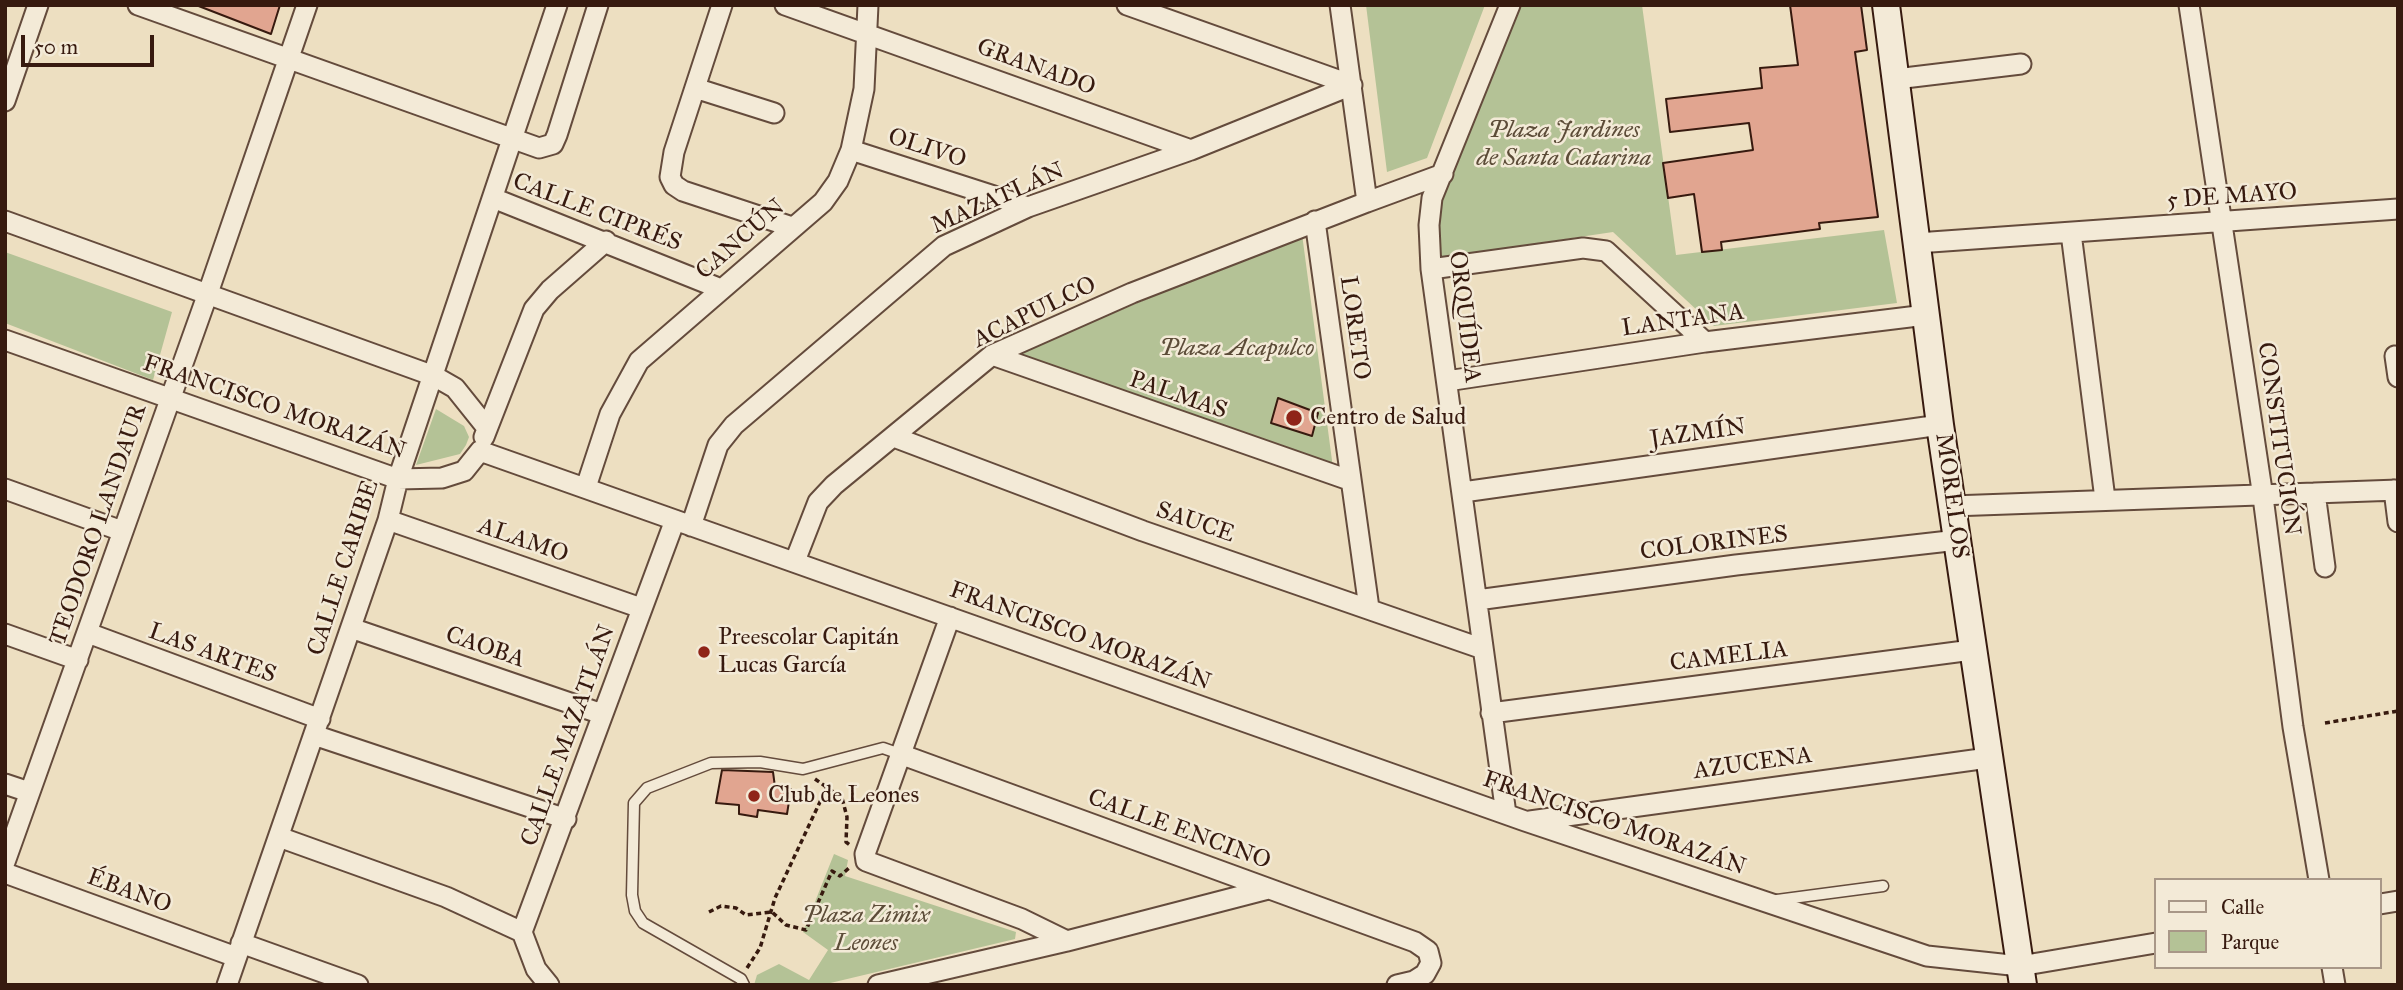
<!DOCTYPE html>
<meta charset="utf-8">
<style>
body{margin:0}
#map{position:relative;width:2403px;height:990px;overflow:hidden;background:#eddfc1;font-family:"IM FELL Great Primer",serif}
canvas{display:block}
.frame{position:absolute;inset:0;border:7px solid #371a0f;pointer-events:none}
.legend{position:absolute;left:2154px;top:878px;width:228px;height:91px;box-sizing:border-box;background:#f3ead7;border:2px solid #a89787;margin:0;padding:9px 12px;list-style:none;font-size:21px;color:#371a0f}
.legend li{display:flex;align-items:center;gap:14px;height:35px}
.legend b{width:35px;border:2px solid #a89787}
.scale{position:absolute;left:21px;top:35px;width:133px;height:32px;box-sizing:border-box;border:4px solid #371a0f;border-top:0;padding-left:9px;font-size:21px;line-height:24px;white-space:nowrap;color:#371a0f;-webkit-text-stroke:5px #f3ead7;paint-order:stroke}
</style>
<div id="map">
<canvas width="2403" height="990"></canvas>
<div class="frame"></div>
<ul class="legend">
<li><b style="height:9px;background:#f3ead7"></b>Calle</li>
<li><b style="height:19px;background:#b4c296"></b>Parque</li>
</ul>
<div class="scale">50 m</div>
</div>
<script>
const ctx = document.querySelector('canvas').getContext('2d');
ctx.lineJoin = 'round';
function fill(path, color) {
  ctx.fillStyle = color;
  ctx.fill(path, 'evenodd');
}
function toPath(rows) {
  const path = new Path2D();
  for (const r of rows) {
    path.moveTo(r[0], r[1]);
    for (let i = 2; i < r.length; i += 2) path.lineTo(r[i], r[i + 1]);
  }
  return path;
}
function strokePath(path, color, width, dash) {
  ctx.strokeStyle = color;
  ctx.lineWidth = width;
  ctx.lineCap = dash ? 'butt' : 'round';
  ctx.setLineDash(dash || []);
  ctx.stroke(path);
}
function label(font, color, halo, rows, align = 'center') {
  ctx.font = font + ' "IM FELL Great Primer",serif';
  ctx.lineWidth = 5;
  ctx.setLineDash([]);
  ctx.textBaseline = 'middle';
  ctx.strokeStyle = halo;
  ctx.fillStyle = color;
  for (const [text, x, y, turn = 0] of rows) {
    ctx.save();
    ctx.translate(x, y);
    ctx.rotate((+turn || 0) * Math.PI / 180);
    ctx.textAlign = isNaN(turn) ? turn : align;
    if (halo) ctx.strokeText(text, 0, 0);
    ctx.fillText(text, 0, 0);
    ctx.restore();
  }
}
fill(toPath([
 [1366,5,1485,5,1427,158,1387,172],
 [1519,5,1642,5,1676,255,1884,230,1897,303,1714,326,1613,232,1438,258,1435,240,1440,202],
 [1302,234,1333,468,1018,353],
 [5,252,172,312,153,380,5,323],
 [436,409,464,426,469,437,466,445,460,454,416,465],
 [834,854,848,860,845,876,1016,932,1015,939,822,985,754,985,757,975,779,964,809,980,828,950,803,932]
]), '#b4c296');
const building = toPath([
 [196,5,280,5,271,34,196,5],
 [1790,5,1861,5,1867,50,1855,52,1878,217,1819,223,1820,229,1721,242,1722,250,1702,252,1694,194,1668,198,1663,163,1753,150,1749,123,1670,132,1666,99,1762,88,1760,68,1798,65,1790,5],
 [1278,398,1318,413,1312,436,1271,423,1278,398],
 [722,770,773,772,775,787,791,789,787,814,758,810,757,817,739,814,739,805,716,803,722,770]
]);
fill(building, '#e1a590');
strokePath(building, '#371a0f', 2);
const lane = toPath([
 [1777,900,1883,886],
 [744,985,741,979,643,923,635,911,632,895,634,803,647,788,711,763,760,762,803,769,883,748,900,754]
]);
const street = toPath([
 [138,5,539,148,553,144,557,135,598,5],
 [722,5,674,152,670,177,674,185,683,191,792,227],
 [785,5,1191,150],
 [1127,5,1352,85],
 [1340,5,1367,202,1443,174],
 [2189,5,2263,497,2293,727,2319,880],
 [1896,79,2021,64],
 [695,88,774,113],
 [5,101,38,5],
 [851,150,1028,207],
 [493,198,721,289],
 [5,221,434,376,455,388,487,428],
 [1315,221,1369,608],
 [2071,233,2105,499],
 [1917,243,2398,209],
 [1431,269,1583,248,1606,251,1705,342],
 [5,340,398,479,442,478,464,471,480,451,1525,821,1927,956,2020,966,2156,943],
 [992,355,1349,480],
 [2395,356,2398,377],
 [1447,381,1705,342,1926,315],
 [484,437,534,309,550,290,606,241],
 [894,437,1143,531,1483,649],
 [586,487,610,414,639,361,823,202,838,181,851,150,864,89,868,5],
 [5,489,122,531],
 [2394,490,2398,522],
 [1463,492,1940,425],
 [2315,493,2325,567],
 [1952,506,2398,490],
 [388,520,641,608],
 [691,526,718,445,734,425,944,246,1028,207,1191,150,1352,85],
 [795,561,818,502,834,485,992,355,1132,293,1367,202],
 [1477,600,1736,565,1958,540],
 [950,617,865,854,866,861,1022,919,1067,941],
 [351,628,602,714],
 [88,633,320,719],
 [5,634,78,660],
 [1491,713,1972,650],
 [314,735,566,819],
 [900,754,1415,942,1428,951,1431,963,1425,974,1414,981,1397,985],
 [5,784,29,792],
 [1506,814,1431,269,1429,225,1432,198,1510,5],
 [1530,821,1988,758],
 [279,837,446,897,522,932],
 [5,862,207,296,307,5],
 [5,873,236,957],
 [2380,904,2398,901],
 [241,943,358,985],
 [2332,967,2335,985],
 [227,985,388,520,398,479,557,5],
 [549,985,536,969,522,932,675,520],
 [878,985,1067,941,1268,889]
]);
const secondary = toPath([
 [1886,5,1940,425,2023,985]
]);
strokePath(lane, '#644b3c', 13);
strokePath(street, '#644b3c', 23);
strokePath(secondary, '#371a0f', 30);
strokePath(toPath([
 [2325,723,2398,711],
 [815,779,842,798,847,817,846,842,850,845],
 [709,912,721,906,736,908,746,915,772,912,786,925,806,930,832,871,840,876,849,868],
 [747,968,760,948,775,898,826,789]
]), '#371a0f', 3.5, [5, 3.5]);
strokePath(lane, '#f3ead7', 10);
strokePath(street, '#f3ead7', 19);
strokePath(secondary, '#f3ead7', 26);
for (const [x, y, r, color] of [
 [1294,418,9,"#8f2418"],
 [704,652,7,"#8f2418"],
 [754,796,7,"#8f2418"]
]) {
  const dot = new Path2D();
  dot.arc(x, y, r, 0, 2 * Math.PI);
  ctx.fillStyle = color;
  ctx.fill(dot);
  strokePath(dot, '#f3ead7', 2.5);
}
label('24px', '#371a0f', '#f3ead7', [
 ["GRANADO",1036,68,20],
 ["OLIVO",927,149,18],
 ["5 DE MAYO",2232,197,-4],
 ["MAZATLÁN",998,199,-24],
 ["CALLE CIPRÉS",597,213,21],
 ["CANCÚN",741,240,-41],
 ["ACAPULCO",1035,313,-26],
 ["ORQUÍDEA",1464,317,83],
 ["LANTANA",1683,321,-8],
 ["LORETO",1354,328,82],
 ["PALMAS",1178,396,19],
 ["FRANCISCO MORAZÁN",274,408,19],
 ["JAZMÍN",1698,434,-8],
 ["CONSTITUCIÓN",2278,439,82],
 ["MORELOS",1951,496,82],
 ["SAUCE",1195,523,19],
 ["TEODORO LANDAUR",99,525,-71],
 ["ALAMO",523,541,19],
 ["COLORINES",1714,544,-7],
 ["CALLE CARIBE",344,568,-72],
 ["FRANCISCO MORAZÁN",1080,637,20],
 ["CAOBA",485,648,19],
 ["LAS ARTES",212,654,20],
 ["CAMELIA",1729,657,-7],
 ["CALLE MAZATLÁN",569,736,-70],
 ["AZUCENA",1753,764,-8],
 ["FRANCISCO MORAZÁN",1614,824,19],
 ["CALLE ENCINO",1179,830,20],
 ["ÉBANO",129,892,20]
]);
label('italic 24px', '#5c4c38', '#f3ead7', [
 ["Plaza Jardines",1564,131],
 ["de Santa Catarina",1564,159],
 ["Plaza Acapulco",1237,349],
 ["Plaza Zimix",866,916],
 ["Leones",866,944]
]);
label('24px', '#371a0f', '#f3ead7', [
 ["Centro de Salud",1310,418],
 ["Preescolar Capitán",718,638],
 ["Lucas García",718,666],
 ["Club de Leones",768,796]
], 'left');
</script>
